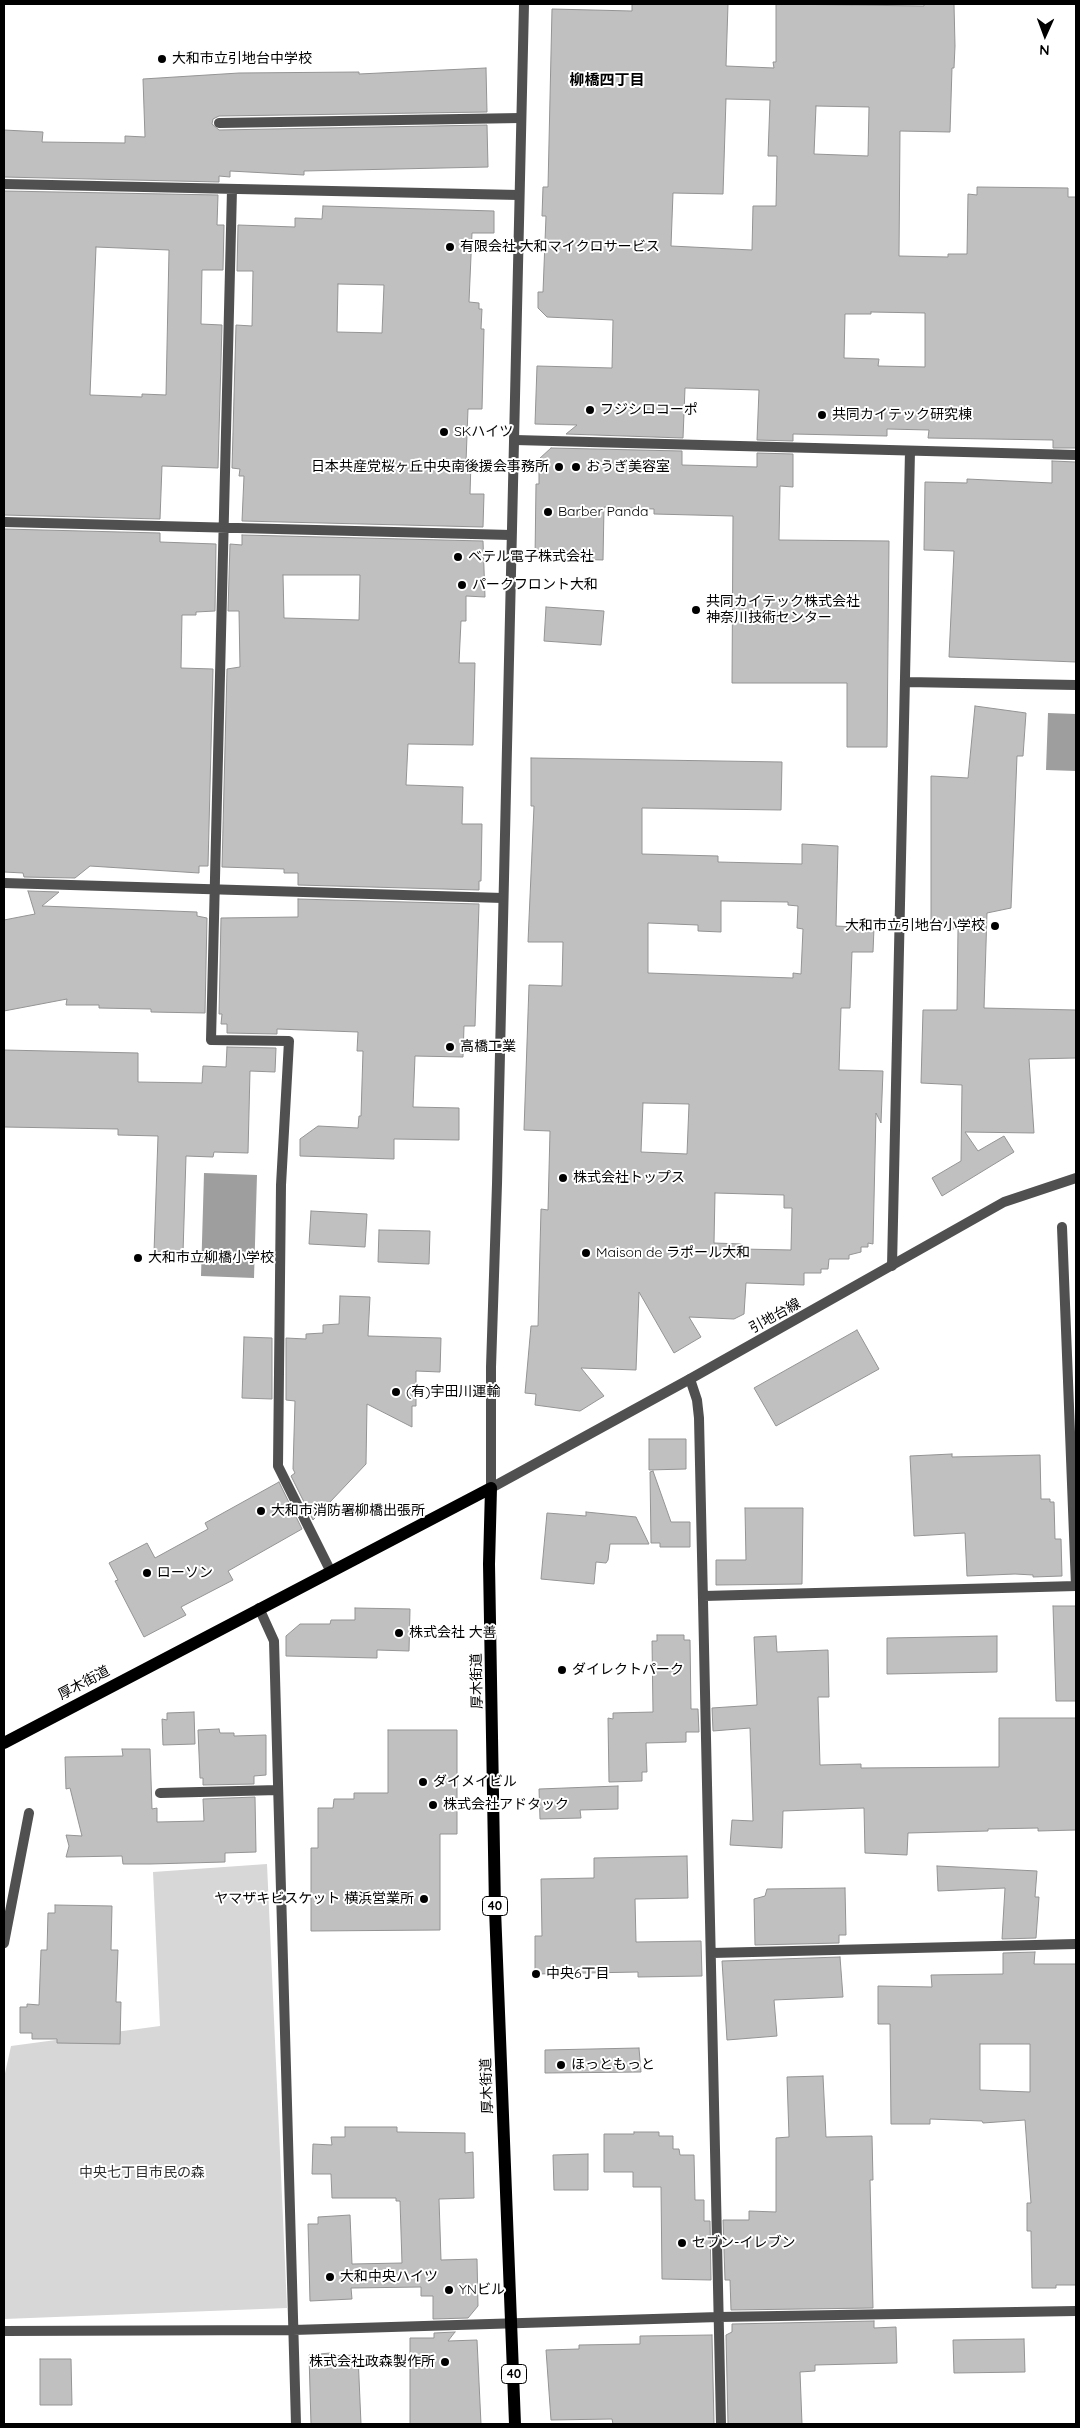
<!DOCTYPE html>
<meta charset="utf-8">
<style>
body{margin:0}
#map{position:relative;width:1080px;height:2428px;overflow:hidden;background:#fff;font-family:Quicksand,sans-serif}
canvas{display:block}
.frame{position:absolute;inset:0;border:5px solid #000;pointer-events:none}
.north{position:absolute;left:1020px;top:10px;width:50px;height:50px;-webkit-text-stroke:4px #fff;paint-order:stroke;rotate:182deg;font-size:14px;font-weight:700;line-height:20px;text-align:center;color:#000}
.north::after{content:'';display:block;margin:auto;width:18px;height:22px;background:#000;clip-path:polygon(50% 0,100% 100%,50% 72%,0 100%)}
</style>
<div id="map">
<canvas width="1080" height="2428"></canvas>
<div class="frame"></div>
<div class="north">N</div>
</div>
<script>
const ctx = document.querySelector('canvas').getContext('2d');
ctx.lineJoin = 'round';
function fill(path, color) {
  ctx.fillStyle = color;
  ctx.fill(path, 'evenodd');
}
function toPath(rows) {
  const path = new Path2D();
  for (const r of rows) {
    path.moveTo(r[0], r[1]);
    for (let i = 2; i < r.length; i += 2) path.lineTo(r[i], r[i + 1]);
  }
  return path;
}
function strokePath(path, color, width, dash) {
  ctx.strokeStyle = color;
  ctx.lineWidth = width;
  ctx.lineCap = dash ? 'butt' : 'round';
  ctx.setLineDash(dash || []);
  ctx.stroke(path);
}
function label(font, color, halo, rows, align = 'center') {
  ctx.font = font + ' Quicksand,"Noto Sans JP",sans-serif';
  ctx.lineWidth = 4;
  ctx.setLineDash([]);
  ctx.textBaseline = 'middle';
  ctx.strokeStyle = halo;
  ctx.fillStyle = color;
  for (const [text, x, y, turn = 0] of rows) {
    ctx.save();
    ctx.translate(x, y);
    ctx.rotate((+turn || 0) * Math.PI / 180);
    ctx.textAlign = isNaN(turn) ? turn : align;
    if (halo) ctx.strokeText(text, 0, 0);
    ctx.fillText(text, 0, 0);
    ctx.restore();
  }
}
fill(toPath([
 [267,1864,287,2308,4,2319,4,2078,11,2046,160,2026,153,1872]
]), '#d7d7d7');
fill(toPath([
 [1048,713,1076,714,1076,771,1046,770],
 [204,1173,257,1175,254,1278,201,1276]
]), '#9e9e9e');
const building = toPath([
 [632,4,728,4,726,66,774,68,773,62,776,62,776,4,924,6,924,4,954,4,955,46,954,68,952,68,950,132,900,131,899,256,948,257,948,254,967,254,968,194,977,195,977,187,1068,188,1068,197,1076,197,1076,448,1053,448,1053,440,928,438,929,430,887,429,887,436,793,434,793,441,757,440,759,390,685,388,683,438,566,434,577,425,535,424,537,366,612,368,613,320,547,317,538,308,538,292,543,292,546,216,542,216,543,187,548,187,552,9,632,11,632,4],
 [726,99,770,100,768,156,777,156,776,206,753,206,752,250,671,246,673,193,723,194,726,99],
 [816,106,869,107,868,156,814,154,816,106],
 [871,312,925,313,925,367,878,366,879,359,844,358,845,314,871,314,871,312],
 [486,68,487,112,219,116,213,119,212,124,219,130,487,125,488,167,304,171,304,175,230,171,230,177,219,176,219,182,4,177,4,130,43,132,42,142,125,143,125,136,145,137,143,79,239,73,359,72,359,74,486,68],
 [4,191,218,195,217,225,224,225,223,270,202,270,201,324,222,325,218,468,162,466,160,519,4,515,4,191],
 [96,247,169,250,166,395,142,394,142,397,90,395,96,247],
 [323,206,494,211,494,233,472,233,469,302,479,303,479,309,482,309,481,329,484,329,482,409,468,409,466,462,471,462,470,494,484,494,483,527,242,521,244,476,239,476,240,469,232,468,236,325,252,326,253,271,237,271,238,225,295,227,295,218,322,219,323,206],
 [338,284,384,285,382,333,337,332,338,284],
 [551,448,682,451,682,465,757,467,757,453,793,454,793,487,780,486,779,540,889,541,887,747,847,747,847,683,732,683,733,516,654,514,654,509,604,507,603,560,535,558,536,484,539,484,539,459,551,448],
 [1052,461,1076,462,1076,662,949,657,954,551,924,550,925,482,967,483,967,479,1052,483,1052,461],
 [4,529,160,533,160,542,216,544,215,611,196,612,196,615,182,615,181,668,213,669,208,866,199,866,199,873,90,866,75,878,24,877,23,873,4,872,4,529],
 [242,535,483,541,485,597,466,596,466,621,461,621,459,663,475,663,473,745,408,744,406,785,463,787,462,824,482,824,481,881,479,881,479,890,298,885,298,873,284,873,284,869,222,867,227,669,240,667,239,611,228,611,230,544,242,545,242,535],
 [283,575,360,575,359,620,284,618,283,575],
 [546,607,604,611,601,645,544,641,546,607],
 [975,706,1026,713,1023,756,1017,756,1011,908,987,913,984,1008,1076,1010,1076,1058,1029,1059,1034,1133,965,1132,978,1151,1004,1136,1014,1152,942,1196,932,1178,961,1161,962,1085,921,1083,923,1010,957,1010,958,929,931,928,931,776,968,778,975,706],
 [531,758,782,762,781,810,642,808,642,854,718,856,718,862,802,864,802,844,838,846,836,926,874,928,873,952,852,952,850,1008,841,1008,839,1070,883,1071,881,1123,876,1113,873,1244,868,1243,868,1247,861,1247,861,1252,849,1255,849,1259,829,1259,828,1269,821,1269,821,1273,804,1273,804,1285,746,1283,744,1314,734,1319,689,1317,701,1337,674,1353,639,1292,636,1370,581,1368,604,1396,580,1411,535,1405,536,1394,525,1393,531,1326,538,1326,541,1209,548,1210,550,1131,524,1130,529,985,562,986,563,942,528,942,534,806,531,806,531,758],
 [721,901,788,902,788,905,798,906,797,928,803,929,801,974,793,973,793,978,648,973,648,923,698,925,698,931,721,932,721,901],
 [643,1103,689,1104,687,1154,641,1152,643,1103],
 [715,1193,784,1195,784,1208,792,1208,791,1250,741,1249,742,1244,714,1243,715,1193],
 [28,891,59,892,42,906,197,912,197,916,207,918,205,1013,151,1012,151,1009,99,1008,99,1005,66,1005,67,999,4,1011,4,920,35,914,28,891],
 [298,899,479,904,475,1026,464,1026,463,1057,415,1056,413,1107,459,1108,459,1140,394,1139,394,1159,300,1156,300,1139,318,1126,358,1128,359,1116,361,1116,363,1051,357,1051,358,1032,277,1029,277,1034,227,1033,227,1024,221,1024,222,1014,219,1014,221,918,298,917,298,899],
 [227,1047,276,1048,275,1072,250,1071,248,1153,214,1152,213,1157,186,1156,183,1253,154,1252,158,1136,118,1135,118,1129,4,1127,4,1050,138,1053,138,1082,202,1083,203,1066,226,1067,227,1047],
 [311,1211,367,1214,365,1247,309,1244,311,1211],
 [379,1230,430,1231,429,1264,378,1262,379,1230],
 [340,1296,370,1297,368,1336,441,1338,440,1372,416,1371,416,1406,412,1406,412,1427,367,1404,366,1464,313,1520,291,1476,295,1473,293,1469,295,1401,286,1400,286,1338,306,1339,306,1334,323,1333,323,1325,339,1324,340,1296],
 [857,1330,879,1369,776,1426,754,1388,857,1330],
 [244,1337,272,1338,272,1399,242,1398,244,1337],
 [649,1439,686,1439,686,1469,649,1470,649,1439],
 [952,1454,952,1457,1040,1455,1041,1499,1050,1499,1050,1502,1054,1502,1055,1539,1061,1539,1062,1576,1033,1577,1033,1575,1015,1574,967,1576,965,1533,914,1536,910,1456,952,1454],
 [653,1471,671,1522,690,1522,690,1547,660,1547,660,1543,651,1543,650,1472,653,1471],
 [279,1482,302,1529,228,1571,233,1580,181,1607,186,1615,144,1637,115,1581,118,1580,109,1563,147,1543,155,1558,208,1529,205,1523,279,1482],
 [745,1508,803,1508,802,1584,716,1585,716,1560,746,1560,745,1508],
 [586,1512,636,1517,649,1544,610,1544,608,1560,606,1563,596,1562,594,1584,541,1579,547,1513,586,1516,586,1512],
 [1053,1606,1076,1606,1076,1701,1056,1701,1053,1606],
 [355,1608,410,1609,409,1651,377,1650,377,1658,286,1656,286,1636,300,1624,330,1624,331,1620,355,1620,355,1608],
 [657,1635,684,1635,684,1640,690,1640,691,1709,698,1709,699,1732,686,1732,686,1742,646,1743,647,1772,642,1772,642,1781,609,1782,608,1718,613,1719,613,1713,653,1712,652,1641,657,1641,657,1635],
 [776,1636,777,1652,828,1650,829,1697,818,1697,820,1765,861,1764,861,1768,999,1767,999,1718,1076,1718,1076,1830,1038,1831,1038,1828,988,1829,988,1831,908,1833,907,1855,865,1853,864,1808,783,1811,782,1848,730,1845,732,1820,753,1821,750,1728,713,1731,712,1708,757,1705,754,1637,776,1636],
 [997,1636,997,1672,887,1674,887,1638,997,1636],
 [194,1712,195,1744,163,1745,162,1719,167,1720,167,1713,194,1712],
 [219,1729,220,1733,234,1733,234,1736,266,1735,266,1775,254,1776,254,1784,203,1785,203,1778,200,1778,198,1730,219,1729],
 [388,1730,457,1730,457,1834,440,1834,440,1930,311,1931,311,1848,318,1848,318,1808,333,1808,334,1799,354,1799,354,1793,388,1793,388,1730],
 [122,1749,150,1749,152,1809,157,1808,157,1822,204,1821,203,1799,255,1797,256,1852,225,1853,225,1862,150,1864,123,1864,122,1856,66,1857,69,1846,66,1835,82,1836,70,1788,66,1789,65,1757,123,1756,122,1749],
 [618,1786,618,1809,580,1810,581,1818,540,1819,539,1789,618,1786],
 [687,1856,688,1898,635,1899,636,1942,701,1941,702,1976,638,1977,638,1972,535,1974,535,1936,542,1936,541,1879,594,1878,594,1858,687,1856],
 [937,1866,1037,1871,1035,1897,1039,1897,1036,1938,1002,1939,1005,1888,938,1891,937,1866],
 [845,1888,846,1935,839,1935,839,1943,755,1945,754,1899,765,1896,767,1889,845,1888],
 [55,1905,112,1906,111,1950,118,1950,116,2002,121,2002,120,2044,57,2043,57,2039,32,2039,32,2033,20,2033,20,2007,27,2007,27,2004,39,2005,41,1950,47,1950,48,1913,55,1913,55,1905],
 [1035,1952,1034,1964,1076,1964,1076,2285,1056,2285,1056,2288,1032,2288,1031,2231,1027,2231,1027,2203,1031,2203,1025,2120,983,2123,982,2121,930,2119,930,2124,891,2124,890,2024,878,2024,878,1986,932,1987,931,1975,1003,1974,1003,1953,1035,1952],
 [980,2044,1030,2044,1030,2092,980,2090,980,2044],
 [840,1957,843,1997,774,2000,777,2036,727,2040,722,1961,840,1957],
 [639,2048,641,2072,545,2073,545,2050,639,2048],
 [823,2076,826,2137,872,2136,873,2180,870,2180,873,2308,731,2310,730,2280,725,2280,723,2220,749,2220,749,2211,776,2212,776,2138,789,2137,787,2077,823,2076],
 [345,2127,397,2127,397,2132,465,2133,465,2153,473,2152,474,2198,439,2199,441,2260,477,2259,478,2306,468,2318,433,2319,433,2296,421,2296,421,2287,351,2288,352,2299,310,2301,308,2224,318,2224,318,2217,350,2215,352,2264,402,2263,400,2201,396,2201,396,2198,332,2198,331,2174,312,2174,313,2144,332,2145,331,2137,345,2137,345,2127],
 [634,2132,659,2132,659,2136,673,2136,673,2149,679,2149,680,2155,694,2155,695,2200,704,2200,704,2221,710,2221,711,2280,662,2279,661,2187,633,2187,633,2172,604,2172,604,2134,634,2134,634,2132],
 [588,2154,588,2190,554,2190,553,2155,588,2154],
 [874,2321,874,2328,896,2327,897,2363,815,2365,815,2371,800,2372,802,2424,728,2424,726,2335,732,2332,732,2324,874,2321],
 [455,2332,448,2341,477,2340,481,2424,410,2424,410,2338,434,2338,434,2333,455,2332],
 [712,2335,714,2424,613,2424,612,2419,551,2420,546,2350,579,2349,579,2345,640,2344,640,2336,712,2335],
 [1024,2339,1025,2372,954,2373,953,2340,1024,2339],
 [330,2353,330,2356,358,2355,361,2424,311,2424,309,2355,330,2353],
 [40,2359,71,2359,72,2405,40,2405,40,2359]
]);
fill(building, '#c0c0c0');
strokePath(building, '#949494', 1);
strokePath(toPath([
 [219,123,521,118],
 [4,184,519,195],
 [232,189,211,1040,289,1041,281,1185,278,1466,330,1570],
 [515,440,1076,455],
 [4,522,511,535],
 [906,682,1076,685],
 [4,883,503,898],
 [1062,1227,1076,1586],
 [892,1266,910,451],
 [690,1379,697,1400,699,1418,721,2424],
 [704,1596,1076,1586],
 [259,1608,274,1641,296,2424],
 [160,1793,278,1790],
 [712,1953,1076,1944],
 [4,2331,293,2330,719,2317,1076,2311]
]), '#505050', 10);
strokePath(toPath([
 [524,4,497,1184,491,1367,491,1488,690,1379,1004,1202,1076,1178],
 [4,1943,29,1813]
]), '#505050', 10);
strokePath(toPath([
 [4,1743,491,1488,489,1564,495,1909,515,2424]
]), '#000', 12);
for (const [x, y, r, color] of [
 [162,59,5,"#000"],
 [450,247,5,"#000"],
 [590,410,5,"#000"],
 [822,415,5,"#000"],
 [444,432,5,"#000"],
 [559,467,5,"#000"],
 [576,467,5,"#000"],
 [548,512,5,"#000"],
 [458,557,5,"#000"],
 [462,585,5,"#000"],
 [696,610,5,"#000"],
 [995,926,5,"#000"],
 [450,1047,5,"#000"],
 [563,1178,5,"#000"],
 [586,1253,5,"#000"],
 [138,1258,5,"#000"],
 [396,1392,5,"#000"],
 [261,1511,5,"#000"],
 [147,1573,5,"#000"],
 [399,1633,5,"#000"],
 [562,1670,5,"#000"],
 [423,1782,5,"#000"],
 [433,1805,5,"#000"],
 [424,1899,5,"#000"],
 [536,1974,5,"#000"],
 [561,2065,5,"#000"],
 [682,2243,5,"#000"],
 [330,2277,5,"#000"],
 [449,2290,5,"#000"],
 [445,2362,5,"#000"]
]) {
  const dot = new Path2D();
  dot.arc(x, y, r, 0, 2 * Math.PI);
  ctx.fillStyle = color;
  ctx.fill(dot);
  strokePath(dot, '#fff', 2);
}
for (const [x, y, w] of [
 [495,1906,25],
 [514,2374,25]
]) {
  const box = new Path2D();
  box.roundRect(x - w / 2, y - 9.5, w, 19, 4);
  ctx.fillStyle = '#fff';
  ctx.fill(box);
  strokePath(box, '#000', 1);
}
label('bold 12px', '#000', null, [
 ["40",495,1906],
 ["40",514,2374]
]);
label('14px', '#000', '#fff', [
 ["大和市立引地台中学校",172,59],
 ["有限会社 大和マイクロサービス",460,247],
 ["フジシロコーポ",600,410],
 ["共同カイテック研究棟",832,415],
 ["SKハイツ",454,432],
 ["日本共産党桜ヶ丘中央南後援会事務所",549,467,"right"],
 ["おうぎ美容室",586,467],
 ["Barber Panda",558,512],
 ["ベテル電子株式会社",468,557],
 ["パークフロント大和",472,585],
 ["共同カイテック株式会社",706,602],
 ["神奈川技術センター",706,618],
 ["大和市立引地台小学校",985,926,"right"],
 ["高橋工業",460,1047],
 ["株式会社トップス",573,1178],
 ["Maison de ラポール大和",596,1253],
 ["大和市立柳橋小学校",148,1258],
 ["(有)宇田川運輸",406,1392],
 ["大和市消防署柳橋出張所",271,1511],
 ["ローソン",157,1573],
 ["株式会社 大善",409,1633],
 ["ダイレクトパーク",572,1670],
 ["ダイメイビル",433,1782],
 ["株式会社アドタック",443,1805],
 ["ヤマザキビスケット 横浜営業所",414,1899,"right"],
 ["中央6丁目",546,1974],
 ["ほっともっと",571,2065],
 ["セブン-イレブン",692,2243],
 ["大和中央ハイツ",340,2277],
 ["YNビル",459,2290],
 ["株式会社政森製作所",435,2362,"right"]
], 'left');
label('14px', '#000', '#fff', [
 ["引地台線",775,1316,-29],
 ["厚木街道",477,1681,-91],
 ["厚木街道",84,1683,-28],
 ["厚木街道",487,2086,-92]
]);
label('14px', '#2e2e2e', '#fff', [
 ["中央七丁目市民の森",142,2173]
]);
label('bold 15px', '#000', '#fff', [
 ["柳橋四丁目",607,80]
]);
</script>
